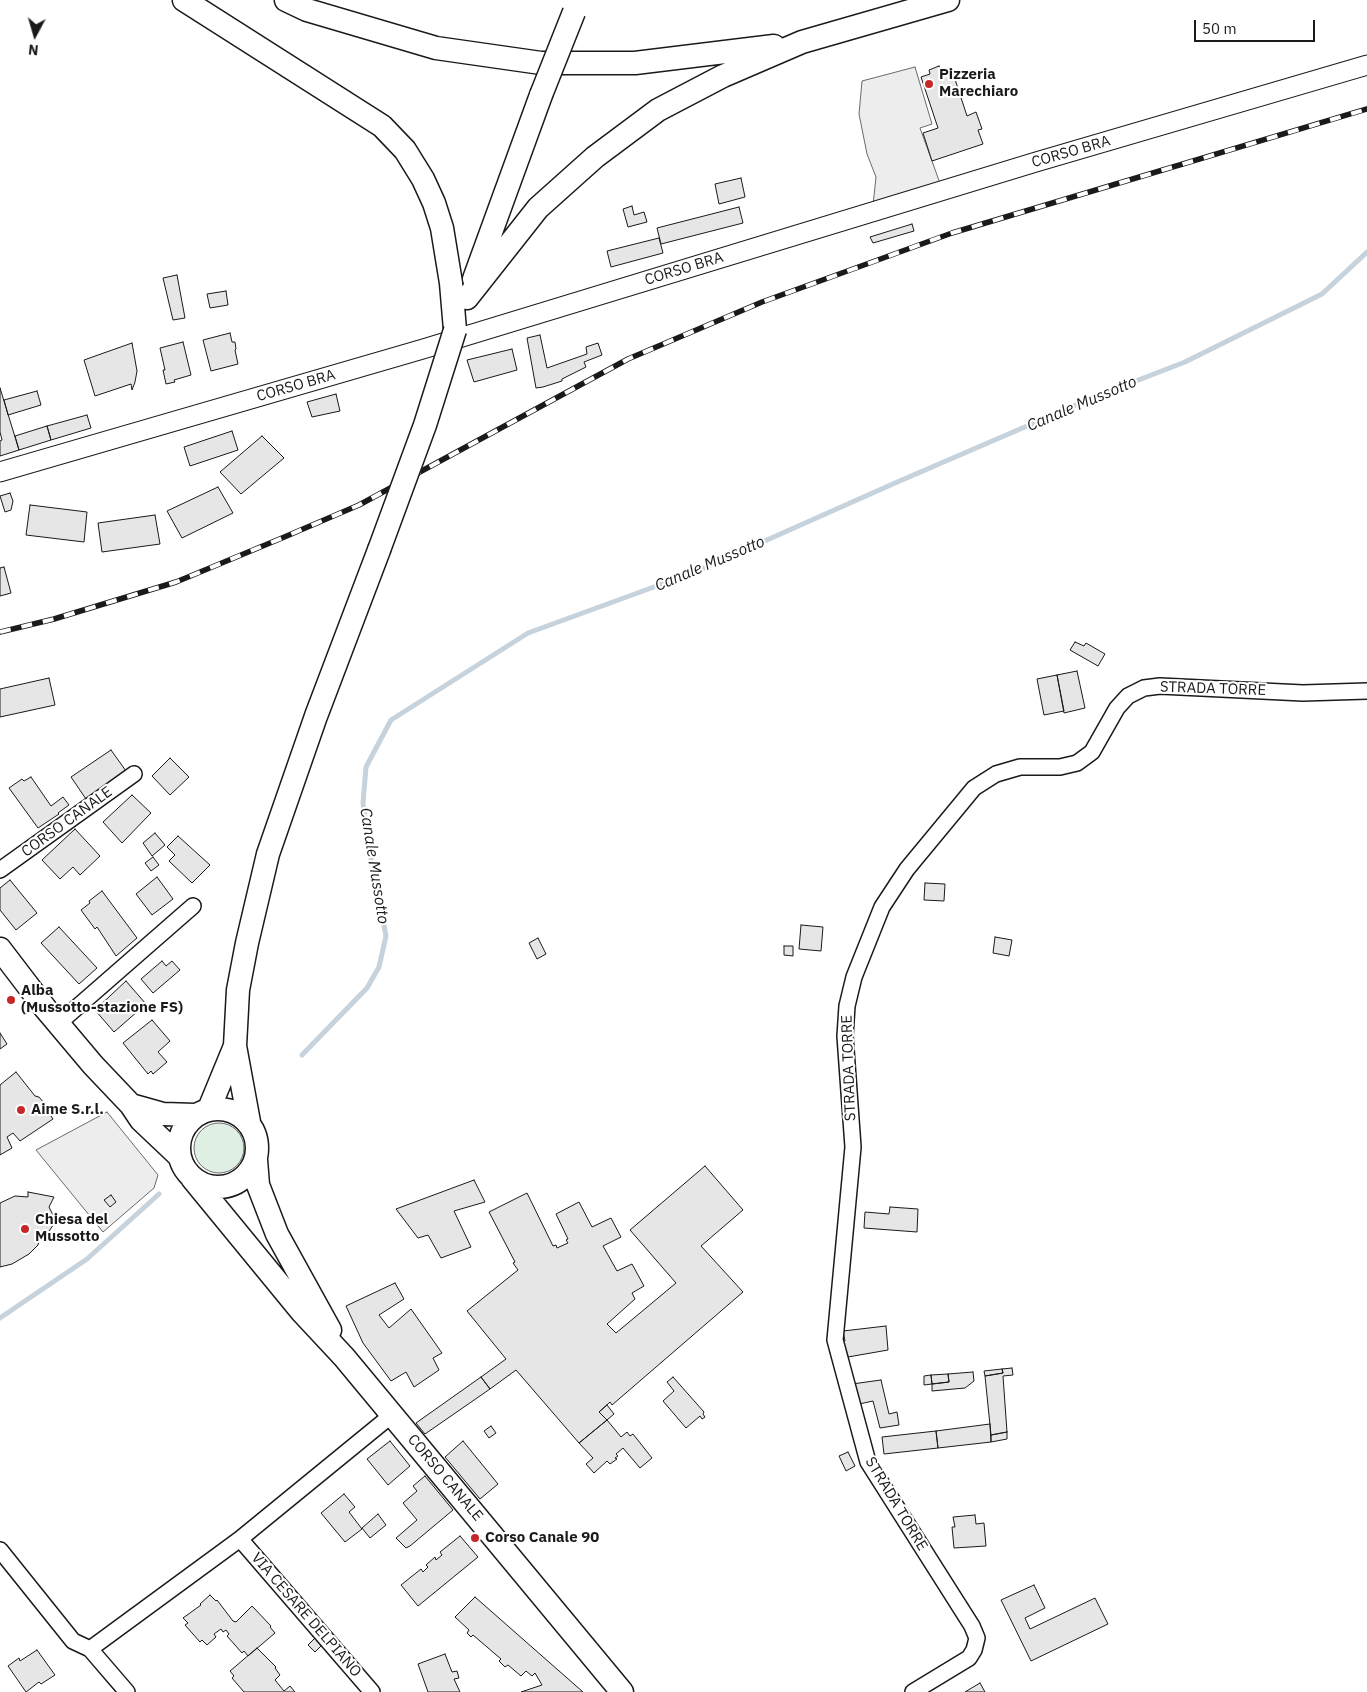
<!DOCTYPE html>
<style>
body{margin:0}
#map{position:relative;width:1367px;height:1692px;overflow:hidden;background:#fff;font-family:"IBM Plex Sans",sans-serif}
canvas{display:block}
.north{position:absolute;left:10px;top:10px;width:50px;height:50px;-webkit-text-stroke:4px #fff;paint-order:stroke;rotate:186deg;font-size:14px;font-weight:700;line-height:20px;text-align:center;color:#1a1a1a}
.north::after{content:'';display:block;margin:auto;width:18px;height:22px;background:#1a1a1a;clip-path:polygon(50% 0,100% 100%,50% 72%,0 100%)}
.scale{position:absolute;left:1194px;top:20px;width:121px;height:22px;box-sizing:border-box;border:2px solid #1a1a1a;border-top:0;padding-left:6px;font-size:15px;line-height:18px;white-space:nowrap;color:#1a1a1a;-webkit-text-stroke:4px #fff;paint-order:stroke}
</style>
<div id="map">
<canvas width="1367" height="1692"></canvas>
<div class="north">N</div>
<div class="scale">50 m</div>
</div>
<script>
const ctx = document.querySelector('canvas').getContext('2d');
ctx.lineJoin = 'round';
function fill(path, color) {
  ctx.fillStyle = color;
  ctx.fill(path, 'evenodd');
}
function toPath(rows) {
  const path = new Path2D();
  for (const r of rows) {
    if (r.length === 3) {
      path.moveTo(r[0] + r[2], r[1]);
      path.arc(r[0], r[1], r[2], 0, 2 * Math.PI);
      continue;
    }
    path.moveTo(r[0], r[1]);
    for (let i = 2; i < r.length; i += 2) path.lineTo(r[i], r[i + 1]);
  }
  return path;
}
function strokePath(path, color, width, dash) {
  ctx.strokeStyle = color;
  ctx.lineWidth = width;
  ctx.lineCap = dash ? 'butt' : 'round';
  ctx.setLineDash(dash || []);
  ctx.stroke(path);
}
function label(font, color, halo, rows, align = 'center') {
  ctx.font = font + ' "IBM Plex Sans",sans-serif';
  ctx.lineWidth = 4;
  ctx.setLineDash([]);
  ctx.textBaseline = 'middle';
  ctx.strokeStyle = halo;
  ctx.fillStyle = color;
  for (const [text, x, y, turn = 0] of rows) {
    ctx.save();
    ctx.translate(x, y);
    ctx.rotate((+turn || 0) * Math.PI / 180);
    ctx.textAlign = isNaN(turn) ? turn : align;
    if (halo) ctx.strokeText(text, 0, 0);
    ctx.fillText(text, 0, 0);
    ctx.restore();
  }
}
const green = toPath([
 [219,1148,25]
]);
fill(green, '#e0efe3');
strokePath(green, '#6a6a6a', 1);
const parking = toPath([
 [915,67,932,124,920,128,941,186,873,205,876,177,867,154,859,114,862,81,915,67],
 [107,1112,158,1175,154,1188,103,1232,36,1150,107,1112]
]);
fill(parking, '#ededed');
strokePath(parking, '#6a6a6a', 1);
strokePath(toPath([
 [302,1055,367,988,379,967,386,936,370,854,363,803,366,767,391,720,528,633,695,572,895,483,1092,398,1185,362,1322,294,1367,252],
 [0,1318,87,1259,159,1194]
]), '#c6d2dc', 5);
const building = toPath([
 [939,66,941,71,951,67,967,116,976,112,982,129,978,130,983,144,932,161,923,133,938,128,921,77,930,74,929,70,939,66],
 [741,178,745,197,719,204,715,184,741,178],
 [632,206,634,215,644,212,647,222,628,227,623,209,632,206],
 [739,207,743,223,661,244,657,228,739,207],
 [912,224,914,231,873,243,870,237,912,224],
 [659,238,663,253,611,267,607,251,659,238],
 [177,275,185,318,173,320,163,278,177,275],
 [226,291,228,305,210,308,207,294,226,291],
 [230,333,232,342,235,342,236,349,235,350,238,364,211,371,203,340,230,333],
 [540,335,547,368,587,354,586,347,598,343,602,355,584,362,586,367,562,379,562,381,543,387,536,388,527,338,540,335],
 [183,342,191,375,174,380,175,382,166,384,163,370,165,370,160,348,183,342],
 [132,343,137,371,135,382,132,390,131,384,95,396,84,360,132,343],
 [512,349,517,370,474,382,467,360,512,349],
 [0,388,19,450,0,456,0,441,2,440,0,432,0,388],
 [37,391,41,405,8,415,4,400,37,391],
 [336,394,340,411,312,417,307,402,336,394],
 [87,415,91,428,51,440,47,426,87,415],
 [47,426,51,440,19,450,15,436,47,426],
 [232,431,238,450,190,466,184,447,232,431],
 [262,436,284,458,241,494,220,472,262,436],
 [218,487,233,513,182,538,167,511,218,487],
 [10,493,13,501,11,510,5,512,0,496,10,493],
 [30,505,87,512,84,542,26,535,30,505],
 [155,515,160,544,102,552,98,523,155,515],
 [4,567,11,593,0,596,0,568,4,567],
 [1075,642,1084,646,1086,643,1105,654,1098,666,1070,650,1075,642],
 [1077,671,1085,708,1064,713,1057,675,1077,671],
 [1057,675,1064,711,1044,715,1037,679,1057,675],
 [49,678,55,705,0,717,0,689,49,678],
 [111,750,126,771,86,799,71,777,111,750],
 [170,758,189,777,170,795,152,776,170,758],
 [31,777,51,806,63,797,69,805,58,813,59,814,38,828,9,788,22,779,24,781,31,777],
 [132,795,151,813,122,843,103,822,132,795],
 [75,829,100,856,80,875,73,867,60,879,42,860,75,829],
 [155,833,165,845,152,856,143,843,155,833],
 [178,836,210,865,192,883,169,861,175,855,167,847,178,836],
 [153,857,159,865,151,871,145,863,153,857],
 [157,877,173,899,152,915,136,894,157,877],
 [10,880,37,913,16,930,0,910,0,888,10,880],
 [925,883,945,884,944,901,924,900,925,883],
 [102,891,137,938,116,956,97,927,95,929,81,910,90,903,89,901,102,891],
 [801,925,823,927,821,951,799,949,801,925],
 [59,927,97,968,79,984,41,943,59,927],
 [995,937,1012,940,1009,956,993,953,995,937],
 [538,938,546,954,537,959,529,943,538,938],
 [784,946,793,946,793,956,784,955,784,946],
 [162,961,166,966,172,961,180,970,153,993,141,979,162,961],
 [126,981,146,1004,114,1032,95,1010,126,981],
 [152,1020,170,1041,158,1052,167,1062,153,1074,151,1071,148,1074,123,1043,152,1020],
 [0,1033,7,1044,0,1049,0,1033],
 [16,1072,35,1096,39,1097,44,1103,44,1106,53,1119,20,1141,13,1133,7,1137,12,1148,0,1155,0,1085,16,1072],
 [705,1166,743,1210,701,1246,743,1292,612,1405,610,1402,599,1412,607,1420,579,1443,516,1370,490,1389,481,1377,506,1359,467,1311,518,1270,513,1263,515,1262,489,1212,527,1193,553,1246,556,1245,557,1248,568,1243,566,1240,568,1239,556,1214,579,1202,592,1227,611,1218,621,1237,603,1246,617,1271,632,1264,644,1286,632,1293,635,1299,607,1324,616,1333,676,1283,630,1230,705,1166],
 [474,1180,485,1202,454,1211,471,1247,441,1258,428,1235,418,1238,396,1209,474,1180],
 [28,1192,54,1197,49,1207,56,1221,45,1237,40,1236,38,1245,29,1254,12,1264,0,1267,0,1203,15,1196,28,1197,28,1192],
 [111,1195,116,1202,110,1207,104,1200,111,1195],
 [890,1207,918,1209,917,1232,864,1228,865,1212,889,1214,890,1207],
 [395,1283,404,1299,379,1315,389,1328,411,1309,442,1353,433,1358,439,1370,414,1387,406,1372,391,1381,363,1343,346,1306,395,1283],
 [886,1326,888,1350,848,1357,843,1341,845,1341,843,1331,886,1326],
 [1012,1368,1013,1375,1003,1376,1007,1432,991,1435,985,1376,1003,1373,1002,1369,1012,1368],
 [1002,1369,1003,1373,985,1376,984,1371,1002,1369],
 [973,1372,974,1381,965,1388,932,1391,932,1384,949,1382,948,1374,973,1372],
 [948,1374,949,1382,932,1384,931,1375,948,1374],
 [931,1375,932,1384,924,1385,924,1376,931,1375],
 [481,1377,490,1389,425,1434,416,1423,481,1377],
 [673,1377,704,1412,703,1414,705,1417,702,1419,700,1416,686,1428,663,1401,674,1391,667,1382,673,1377],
 [881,1380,889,1414,897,1412,899,1425,880,1428,873,1401,859,1404,852,1384,881,1380],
 [607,1405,614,1414,607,1420,599,1412,607,1405],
 [607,1420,621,1437,627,1432,630,1436,633,1434,652,1458,640,1468,623,1448,616,1454,618,1456,615,1458,617,1459,610,1464,607,1461,594,1473,586,1464,593,1458,579,1443,607,1420],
 [990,1424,991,1442,938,1448,936,1431,990,1424],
 [491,1426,496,1433,489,1438,484,1431,491,1426],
 [936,1431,938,1448,884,1454,882,1437,936,1431],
 [1007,1432,1007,1439,991,1442,991,1435,1007,1432],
 [390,1441,410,1466,388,1485,367,1459,390,1441],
 [463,1441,498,1484,480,1499,445,1457,463,1441],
 [848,1452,855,1466,846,1471,839,1456,848,1452],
 [425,1476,453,1510,410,1546,406,1548,396,1538,417,1520,403,1503,417,1491,413,1486,425,1476],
 [344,1494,355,1507,349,1512,362,1529,345,1542,321,1513,344,1494],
 [378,1514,386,1525,370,1538,362,1528,378,1514],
 [975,1515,976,1524,984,1523,986,1546,954,1548,952,1527,955,1527,953,1517,975,1515],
 [460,1536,478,1557,418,1606,401,1585,421,1569,423,1572,428,1567,426,1565,435,1557,436,1560,442,1555,440,1552,460,1536],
 [1034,1585,1045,1608,1025,1618,1030,1629,1095,1598,1108,1624,1031,1661,1001,1600,1034,1585],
 [210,1595,216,1601,217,1600,233,1621,236,1622,252,1606,271,1626,270,1627,275,1633,248,1656,244,1651,242,1653,227,1636,229,1634,226,1630,223,1632,221,1629,214,1634,216,1637,207,1645,202,1640,200,1642,185,1625,188,1623,183,1618,201,1605,200,1604,210,1595],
 [475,1597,583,1692,521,1692,542,1685,535,1673,532,1676,526,1671,521,1676,508,1665,505,1667,499,1661,501,1659,473,1635,471,1637,467,1633,469,1630,455,1617,475,1597],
 [317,1636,324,1643,315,1652,308,1645,317,1636],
 [257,1648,276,1667,275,1668,280,1675,275,1680,284,1691,290,1686,295,1692,244,1692,232,1678,234,1676,230,1671,257,1648],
 [37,1650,55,1675,41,1684,39,1682,26,1692,8,1666,19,1658,20,1661,37,1650],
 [445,1654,452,1672,457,1671,459,1678,454,1679,460,1692,428,1692,418,1664,445,1654],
 [980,1683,985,1692,965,1692,980,1683]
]);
fill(building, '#e6e6e6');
strokePath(building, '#1a1a1a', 1);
const minor = toPath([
 [0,870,134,774],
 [59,1023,193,906],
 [240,1539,372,1692],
 [0,1550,73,1641,90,1649,127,1692],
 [90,1649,240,1539,393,1414],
 [913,1692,969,1658,974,1650,977,1638,972,1626,868,1462,835,1340,853,1147,845,1036,847,1006,854,977,882,907,907,869,974,788,996,774,1020,767,1060,767,1077,763,1092,752,1117,708,1128,696,1144,688,1160,686,1303,693,1367,691]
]);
const tertiary = toPath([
 [0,472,423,349,1036,162,1367,65]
]);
const primary = toPath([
 [184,0,382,126,405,150,423,179,434,203,442,228,451,283,455,330],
 [286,0,307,10,436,48,541,63,635,63,774,46],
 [474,279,541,95],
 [467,298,538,208,595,157,658,110,723,76,802,42,948,0],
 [0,949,45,1008,93,1065,131,1105,141,1120,179,1156],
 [131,1105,163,1114,195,1115],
 [218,1148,39],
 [209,1109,235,1046],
 [249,1122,235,1046,238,990,247,943,268,854,316,716,379,550],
 [256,1160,258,1185,277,1234,330,1330],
 [192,1178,302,1312,344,1357,622,1692]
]);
strokePath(minor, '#1a1a1a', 18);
strokePath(tertiary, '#1a1a1a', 21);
strokePath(primary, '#1a1a1a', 25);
strokePath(minor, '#fff', 15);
strokePath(tertiary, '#fff', 19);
strokePath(primary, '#fff', 22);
const rail = toPath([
 [0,632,54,619,176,582,282,538,359,505,628,359,762,302,952,233,1367,109]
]);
strokePath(rail, '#1a1a1a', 5.5);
strokePath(rail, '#fff', 4, [11]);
const primaryBridge = toPath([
 [541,95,574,12],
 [379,550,425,425,455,330]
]);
strokePath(primaryBridge, '#1a1a1a', 25, []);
strokePath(primaryBridge, '#fff', 22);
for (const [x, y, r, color] of [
 [929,84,5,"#c62828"],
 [11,1000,5,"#c62828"],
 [21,1110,5,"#c62828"],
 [25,1229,5,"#c62828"],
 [475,1538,5,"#c62828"]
]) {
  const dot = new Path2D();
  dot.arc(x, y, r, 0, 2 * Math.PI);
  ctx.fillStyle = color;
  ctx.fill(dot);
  strokePath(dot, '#fff', 2);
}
label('bold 15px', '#1a1a1a', '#fff', [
 ["Pizzeria",939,75],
 ["Marechiaro",939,92],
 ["Alba",21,991],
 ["(Mussotto-stazione FS)",21,1008],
 ["Aime S.r.l.",31,1110],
 ["Chiesa del",35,1220],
 ["Mussotto",35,1237],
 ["Corso Canale 90",485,1538]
], 'left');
label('15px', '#1a1a1a', '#fff', [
 ["CORSO BRA",1071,152,-16],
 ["CORSO BRA",684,269,-17],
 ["CORSO BRA",296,386,-16],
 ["STRADA TORRE",1213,689,2],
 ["CORSO CANALE",67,822,-36],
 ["STRADA TORRE",849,1068,-92],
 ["CORSO CANALE",445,1478,50],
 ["STRADA TORRE",896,1504,59],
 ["VIA CESARE DELPIANO",306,1615,49]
]);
label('italic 16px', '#1a1a1a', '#fff', [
 ["Canale Mussotto",1082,404,-23],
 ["Canale Mussotto",710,564,-23],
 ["Canale Mussotto",374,866,81]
]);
</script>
